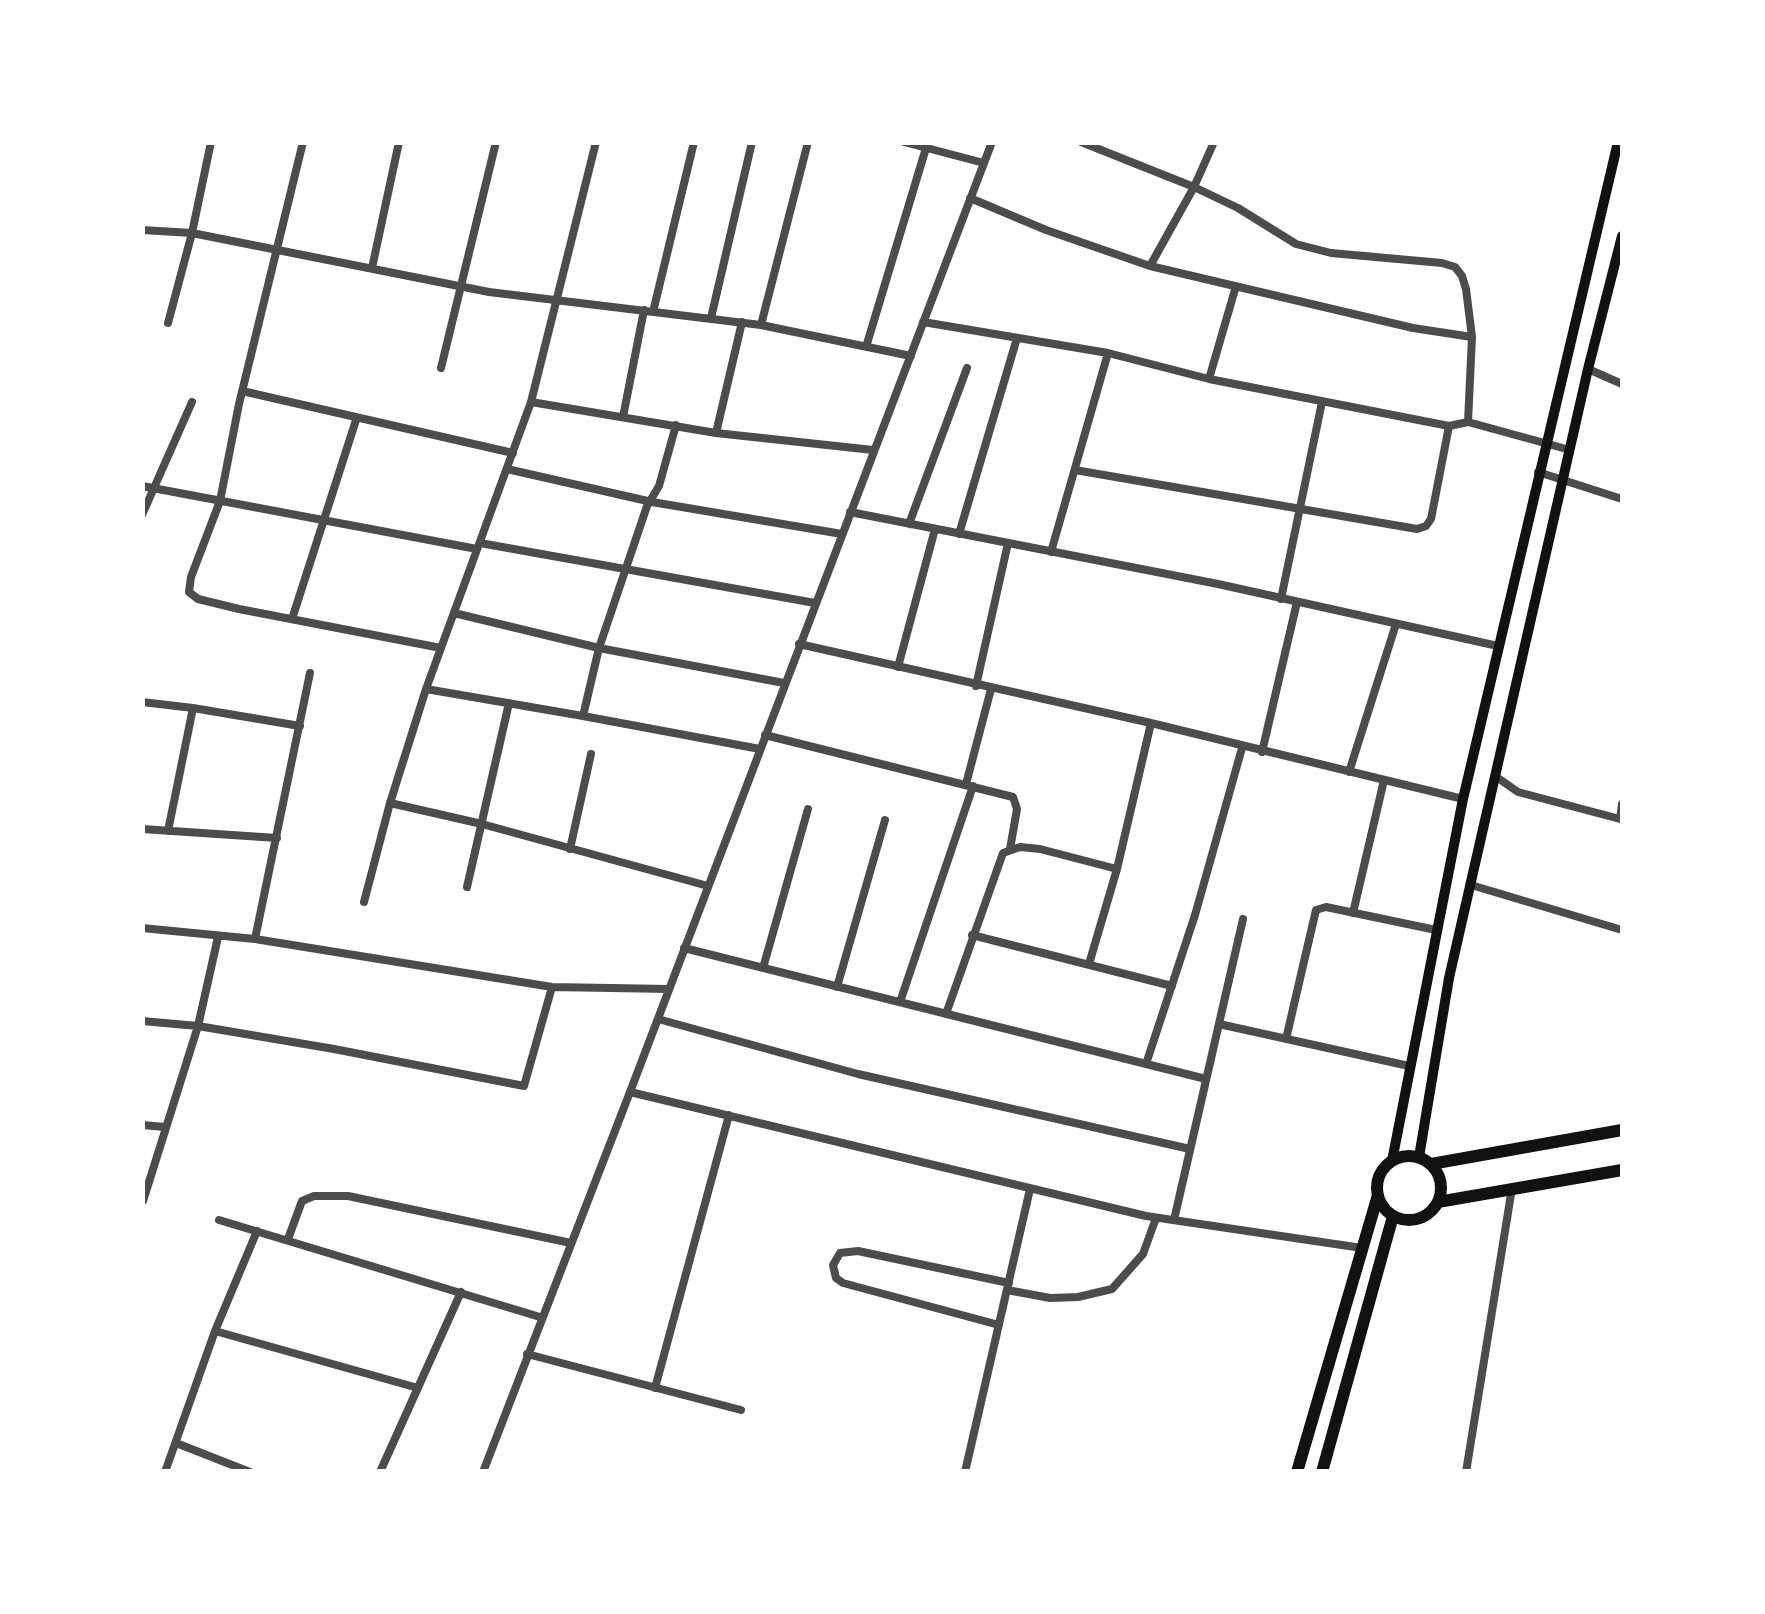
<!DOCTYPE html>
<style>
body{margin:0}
#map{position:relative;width:1765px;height:1614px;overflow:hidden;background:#fff;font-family:"Archivo Narrow",sans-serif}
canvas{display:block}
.frame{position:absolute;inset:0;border:145px solid #fff;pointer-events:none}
</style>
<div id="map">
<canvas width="1765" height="1614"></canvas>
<div class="frame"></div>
</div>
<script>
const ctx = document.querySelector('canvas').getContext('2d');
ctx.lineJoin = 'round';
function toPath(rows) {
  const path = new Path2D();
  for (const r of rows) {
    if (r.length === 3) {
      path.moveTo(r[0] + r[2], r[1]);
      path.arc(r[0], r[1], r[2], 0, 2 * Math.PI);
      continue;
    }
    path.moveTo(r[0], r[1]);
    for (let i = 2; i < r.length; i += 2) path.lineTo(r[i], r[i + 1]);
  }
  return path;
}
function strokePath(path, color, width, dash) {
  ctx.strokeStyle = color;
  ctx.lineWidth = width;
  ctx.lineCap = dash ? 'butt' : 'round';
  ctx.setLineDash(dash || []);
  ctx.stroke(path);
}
strokePath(toPath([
 [303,142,239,404,220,501,191,577,189,592,198,599,239,609,441,648],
 [904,142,984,163],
 [1081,142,1194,187,1238,208,1296,244,1331,253,1442,263,1455,267,1462,276,1466,289,1472,337,1468,422],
 [970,198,1046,230,1150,266,1413,328,1472,337],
 [142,230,192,233,489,292,761,325,911,356],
 [1150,266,1194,187,1214,142],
 [372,268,399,142],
 [653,312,694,142],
 [711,318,752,142],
 [923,322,1108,353,1209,379,1449,426,1468,422,1570,450],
 [168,323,192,233,211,142],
 [761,325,808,142],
 [866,347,926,148],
 [441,368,496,142],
 [1588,369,1622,384],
 [1209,379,1236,286],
 [242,391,513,453],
 [531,402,596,142],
 [623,417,644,310],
 [716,433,742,322],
 [507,469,652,502,842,534],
 [1075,470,1417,529,1426,526,1431,519,1449,426],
 [1538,472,1622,499],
 [142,486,477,549],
 [850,512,1218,584,1498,646],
 [142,515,192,402],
 [909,524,967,368],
 [959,534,1017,338],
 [480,543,815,603],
 [1051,552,1108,353],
 [1281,599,1322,402],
 [454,613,599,648,784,683],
 [292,619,357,417],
 [799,644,1151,723,1463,799],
 [898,667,935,529],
 [976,686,1008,543],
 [426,689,583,716,599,648,647,506,659,486,676,425],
 [142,702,193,708,168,831],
 [193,708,300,726],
 [583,716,760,749],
 [765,735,1013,797,1017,809,1010,849],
 [1262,752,1297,602],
 [1349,772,1396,624],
 [1495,776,1518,792,1620,819,1622,804],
 [966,784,991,689],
 [142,829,277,838],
 [570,849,591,754],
 [1471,885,1622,930],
 [708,886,482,824,390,803,426,689,531,402,716,433,873,450],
 [467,887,509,703],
 [364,902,390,803],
 [1353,913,1384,780],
 [142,928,255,939,552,987,669,989],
 [972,935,1172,986],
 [255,939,310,673],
 [684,948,1206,1079],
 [1089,964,1117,869,1151,723],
 [763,968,808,809],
 [837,987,885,820],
 [900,1002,973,786],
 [946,1014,1003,853,1020,847,1040,849,1117,869],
 [658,1019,858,1074,1190,1149],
 [142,1021,198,1026,334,1049,524,1086,552,987],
 [1219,1024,1409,1066],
 [1286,1039,1316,910,1326,907,1436,930],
 [1146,1064,1195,915,1242,748],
 [630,1092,992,142],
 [142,1125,165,1127],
 [143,1201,198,1026,218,937],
 [219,1220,540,1317],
 [1174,1220,1243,919],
 [288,1239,302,1201,314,1196,348,1196,571,1243],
 [1007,1290,1050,1298,1078,1297,1112,1289,1143,1254,1156,1218],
 [999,1325,843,1283,836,1278,833,1265,840,1253,858,1251,1009,1283],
 [215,1331,418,1388],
 [527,1354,741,1410],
 [655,1388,729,1115],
 [176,1443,250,1472],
 [165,1472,215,1331,257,1231],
 [380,1472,461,1292],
 [483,1472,630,1092,1146,1216,1362,1248],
 [965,1472,1030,1189],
 [1466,1472,1512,1188]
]), '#4c4c4c', 8);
strokePath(toPath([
 [1419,1157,1449,978,1588,369,1622,236],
 [1392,1161,1463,799,1618,142]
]), '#111', 10);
strokePath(toPath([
 [1409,1188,32],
 [1431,1164,1622,1130],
 [1438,1202,1622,1170],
 [1297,1472,1378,1195],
 [1322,1472,1393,1216]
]), '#111', 12);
</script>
